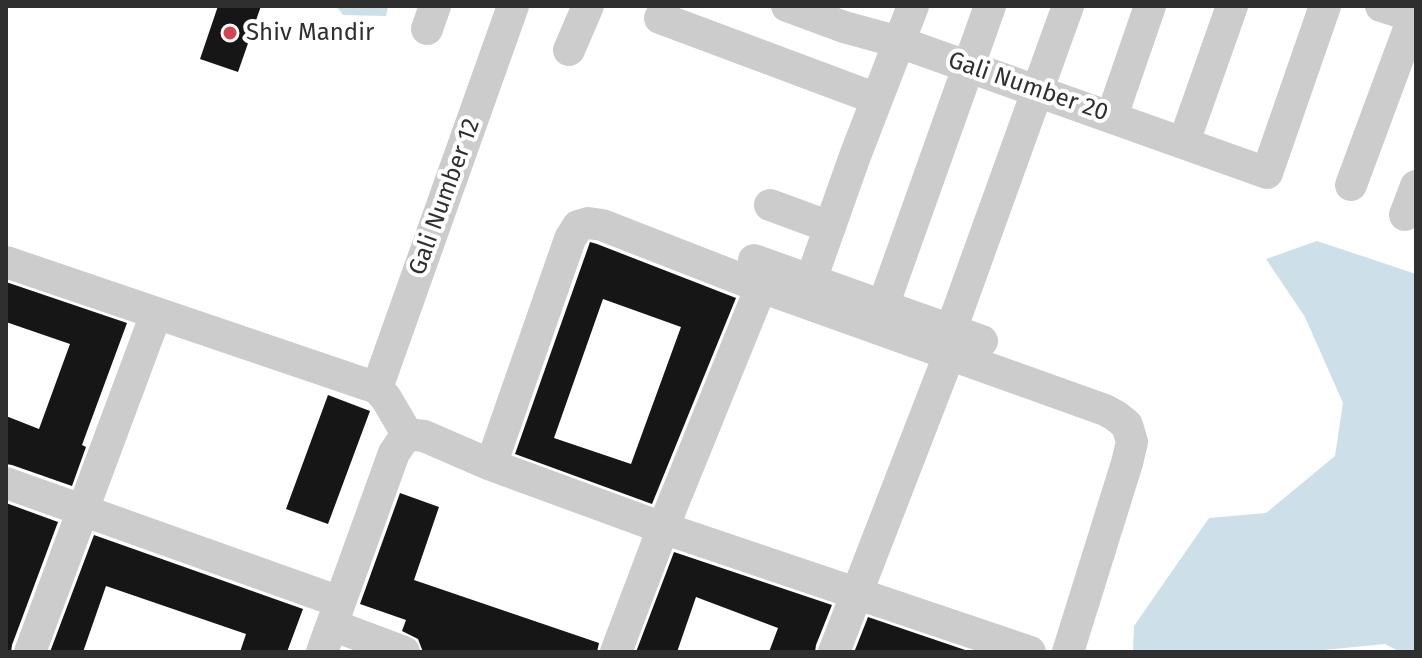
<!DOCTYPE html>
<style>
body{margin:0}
#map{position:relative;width:1422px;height:658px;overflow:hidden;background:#fff;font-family:"Fira Sans",sans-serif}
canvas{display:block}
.frame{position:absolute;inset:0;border:8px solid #2f2f2f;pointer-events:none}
</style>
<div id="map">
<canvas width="1422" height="658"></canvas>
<div class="frame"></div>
</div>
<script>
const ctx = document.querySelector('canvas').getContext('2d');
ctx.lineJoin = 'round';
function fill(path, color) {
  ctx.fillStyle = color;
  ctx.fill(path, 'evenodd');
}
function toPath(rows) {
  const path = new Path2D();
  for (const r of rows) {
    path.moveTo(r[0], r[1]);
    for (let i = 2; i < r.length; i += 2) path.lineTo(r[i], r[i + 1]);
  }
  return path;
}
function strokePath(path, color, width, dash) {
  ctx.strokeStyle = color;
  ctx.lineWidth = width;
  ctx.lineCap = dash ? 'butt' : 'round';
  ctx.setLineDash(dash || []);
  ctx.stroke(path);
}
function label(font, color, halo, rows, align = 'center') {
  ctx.font = font + ' "Fira Sans",sans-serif';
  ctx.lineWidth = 8;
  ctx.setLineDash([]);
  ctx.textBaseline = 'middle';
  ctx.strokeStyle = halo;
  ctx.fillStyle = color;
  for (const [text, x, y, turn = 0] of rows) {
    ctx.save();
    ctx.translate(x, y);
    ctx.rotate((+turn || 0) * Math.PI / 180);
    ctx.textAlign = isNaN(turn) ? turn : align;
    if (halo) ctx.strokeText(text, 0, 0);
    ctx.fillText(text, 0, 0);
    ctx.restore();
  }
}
fill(toPath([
 [336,6,388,6,386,16,343,15],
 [1317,241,1416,274,1416,652,1400,652,1385,644,1304,652,1133,652,1134,626,1209,518,1266,513,1335,456,1343,403,1305,317,1266,259]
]), '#cddfe9');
fill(toPath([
 [218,6,261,6,238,72,200,59],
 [590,242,597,244,736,298,652,504,515,454],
 [603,299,681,327,631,464,554,438],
 [6,282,127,323,82,445,86,447,72,486,12,465,6,464,6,416,39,429,70,344,6,322],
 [328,395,370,411,328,524,286,509],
 [400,493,439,507,414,580,599,643,597,652,423,652,418,639,402,631,406,620,360,604],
 [6,503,58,522,12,645,11,652,6,652],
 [94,535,303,609,287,652,240,652,246,634,106,586,83,652,50,652],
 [674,552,832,605,816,645,815,652,769,652,778,628,696,597,677,652,636,652],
 [868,617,971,652,862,652,855,650]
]), '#161616');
strokePath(toPath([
 [787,6,844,27,899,42,1267,173,1325,6],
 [1381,6,1416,17],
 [660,18,877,99],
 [427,29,435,6],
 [569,50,588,6],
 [1112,116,1150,6],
 [1184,142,1232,6],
 [1351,185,1416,10],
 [770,205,830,227],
 [1405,215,1416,186],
 [754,260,982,341],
 [6,262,377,388,386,398,407,434],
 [811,280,855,156,913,6],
 [883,306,990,6],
 [951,330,1068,6],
 [377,388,513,6],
 [491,465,570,239,578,226,588,223,602,225,761,287,1105,410,1116,416,1127,425,1132,442,1127,463,1068,652],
 [6,483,340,602],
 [332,625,404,652],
 [30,652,156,314],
 [322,652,394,453,407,434,424,436,491,465,663,528,1030,652],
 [616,652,663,528,761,287],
 [834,652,949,355]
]), '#ccc', 32);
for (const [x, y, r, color] of [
 [230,33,8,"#d44452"]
]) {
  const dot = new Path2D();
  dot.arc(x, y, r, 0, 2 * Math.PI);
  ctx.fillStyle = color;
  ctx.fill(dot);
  strokePath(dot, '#fff', 3);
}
label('24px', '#2f2f2f', '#fff', [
 ["Shiv Mandir",246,33]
], 'left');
label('24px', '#2f2f2f', '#fff', [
 ["Gali Number 20",1028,87,19],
 ["Gali Number 12",445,197,-70]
]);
</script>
